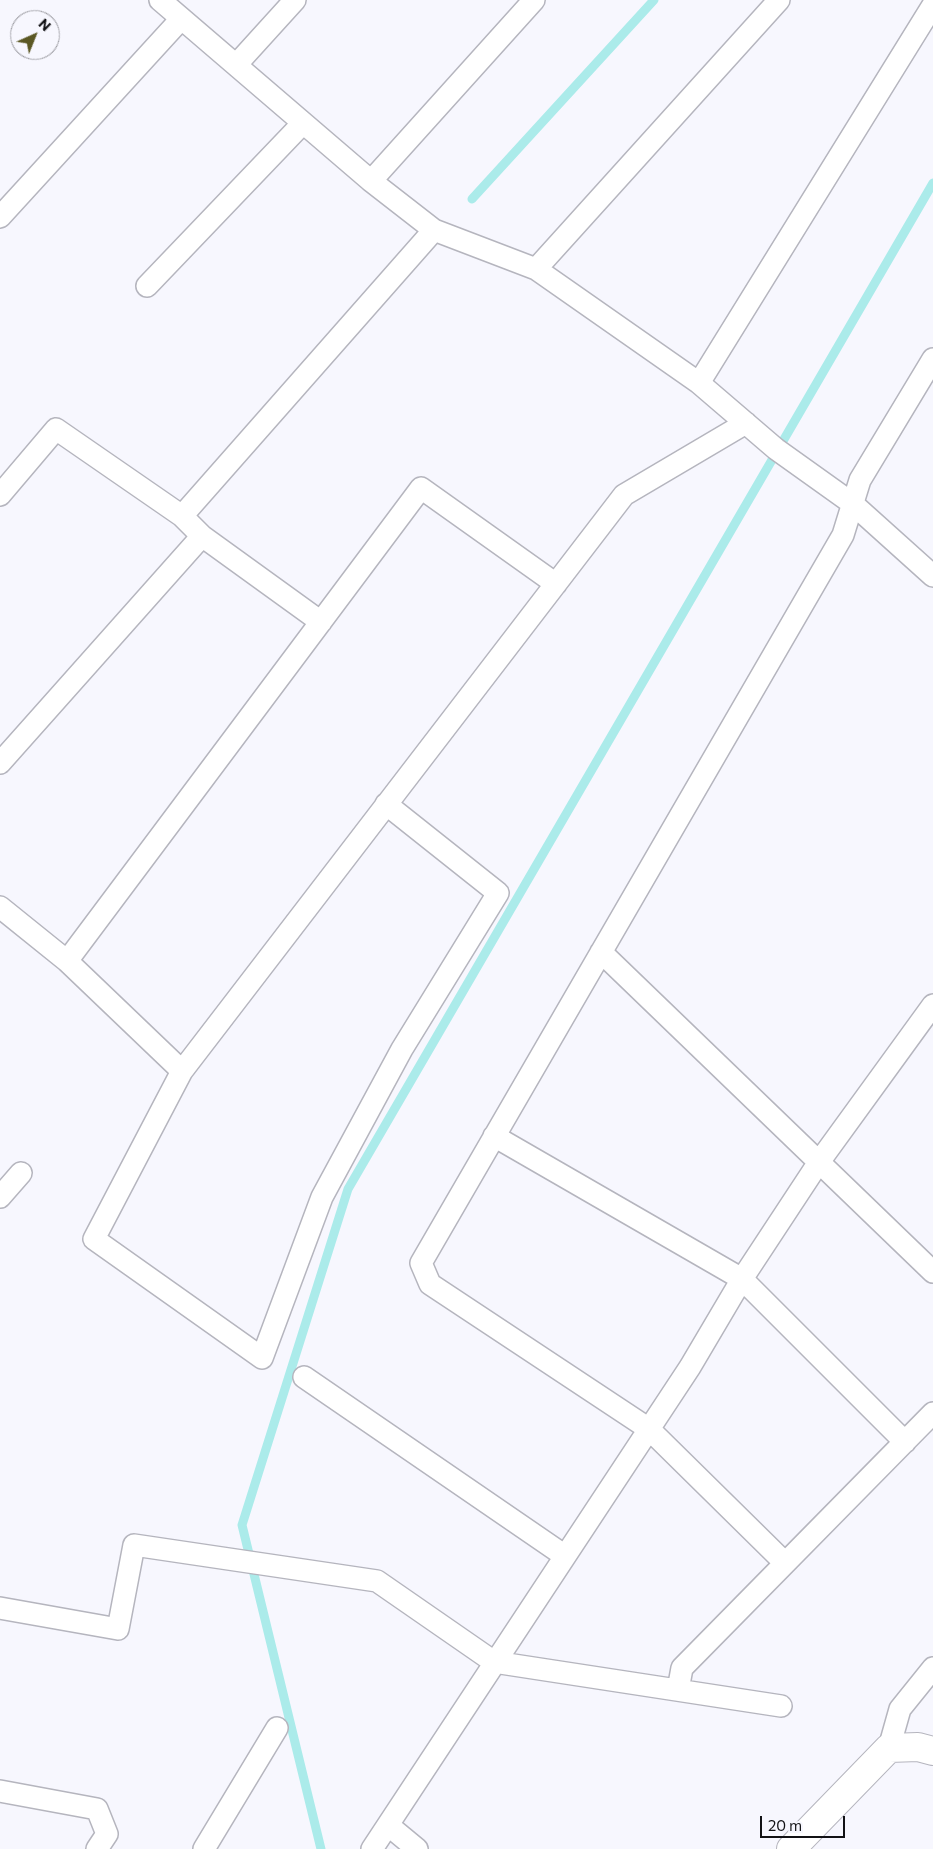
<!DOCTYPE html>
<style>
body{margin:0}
#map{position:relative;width:933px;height:1849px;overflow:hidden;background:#f7f7fe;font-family:Commissioner,sans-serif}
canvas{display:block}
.north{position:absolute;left:10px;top:10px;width:50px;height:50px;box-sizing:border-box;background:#f7f7fe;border:1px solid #9b9ba1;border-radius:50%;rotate:44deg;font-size:14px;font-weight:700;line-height:20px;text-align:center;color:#121215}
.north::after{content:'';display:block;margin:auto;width:18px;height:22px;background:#5b5824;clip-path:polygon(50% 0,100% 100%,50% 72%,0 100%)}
.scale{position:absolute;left:760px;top:1816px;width:85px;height:22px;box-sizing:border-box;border:2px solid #121215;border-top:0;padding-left:6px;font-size:15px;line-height:18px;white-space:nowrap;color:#121215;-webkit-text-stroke:4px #f7f7fe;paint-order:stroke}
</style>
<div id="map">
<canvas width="933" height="1849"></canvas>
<div class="north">N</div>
<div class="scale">20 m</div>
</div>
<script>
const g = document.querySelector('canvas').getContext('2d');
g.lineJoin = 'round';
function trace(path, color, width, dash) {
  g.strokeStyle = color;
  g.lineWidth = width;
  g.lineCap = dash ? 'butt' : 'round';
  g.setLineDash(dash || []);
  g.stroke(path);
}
trace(new Path2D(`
 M472,199L654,0
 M321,1849L242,1525L348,1189L933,183`), '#abebea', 9);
const street = new Path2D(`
 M160,0L371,181L434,230L536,269L699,383L776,449L853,504L933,576
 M236,65L295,0
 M371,181L534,0
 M0,217L181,19
 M536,269L779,0
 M147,286L303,123
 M699,383L933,5
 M0,495L56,429L182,516
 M202,536L321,622
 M0,763L202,536L182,516L434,230
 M386,804L498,893L402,1049L322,1197L262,1358L94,1239L182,1071L624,495L746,423
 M0,907L67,961L182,1071
 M601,952L933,1272
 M67,961L421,488L556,584
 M494,1136L742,1279L905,1442
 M0,1197L21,1173
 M304,1377L565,1556
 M785,1563L649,1429L430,1284L421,1263L843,535L860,480L933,359
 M0,1608L118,1629L134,1545L377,1581L494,1662L781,1706
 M678,1690L682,1668L933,1413
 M889,1748L900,1709L933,1668
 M0,1791L97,1809L107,1834L97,1849
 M388,1825L417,1849
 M204,1849L277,1728
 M372,1849L690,1367L742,1279L819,1162L933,1005`);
const secondary = new Path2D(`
 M791,1849L889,1748L918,1747L933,1751`);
trace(street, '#b5b5be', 24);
trace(secondary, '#b5b5be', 30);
trace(street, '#fff', 21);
trace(secondary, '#fff', 28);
</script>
